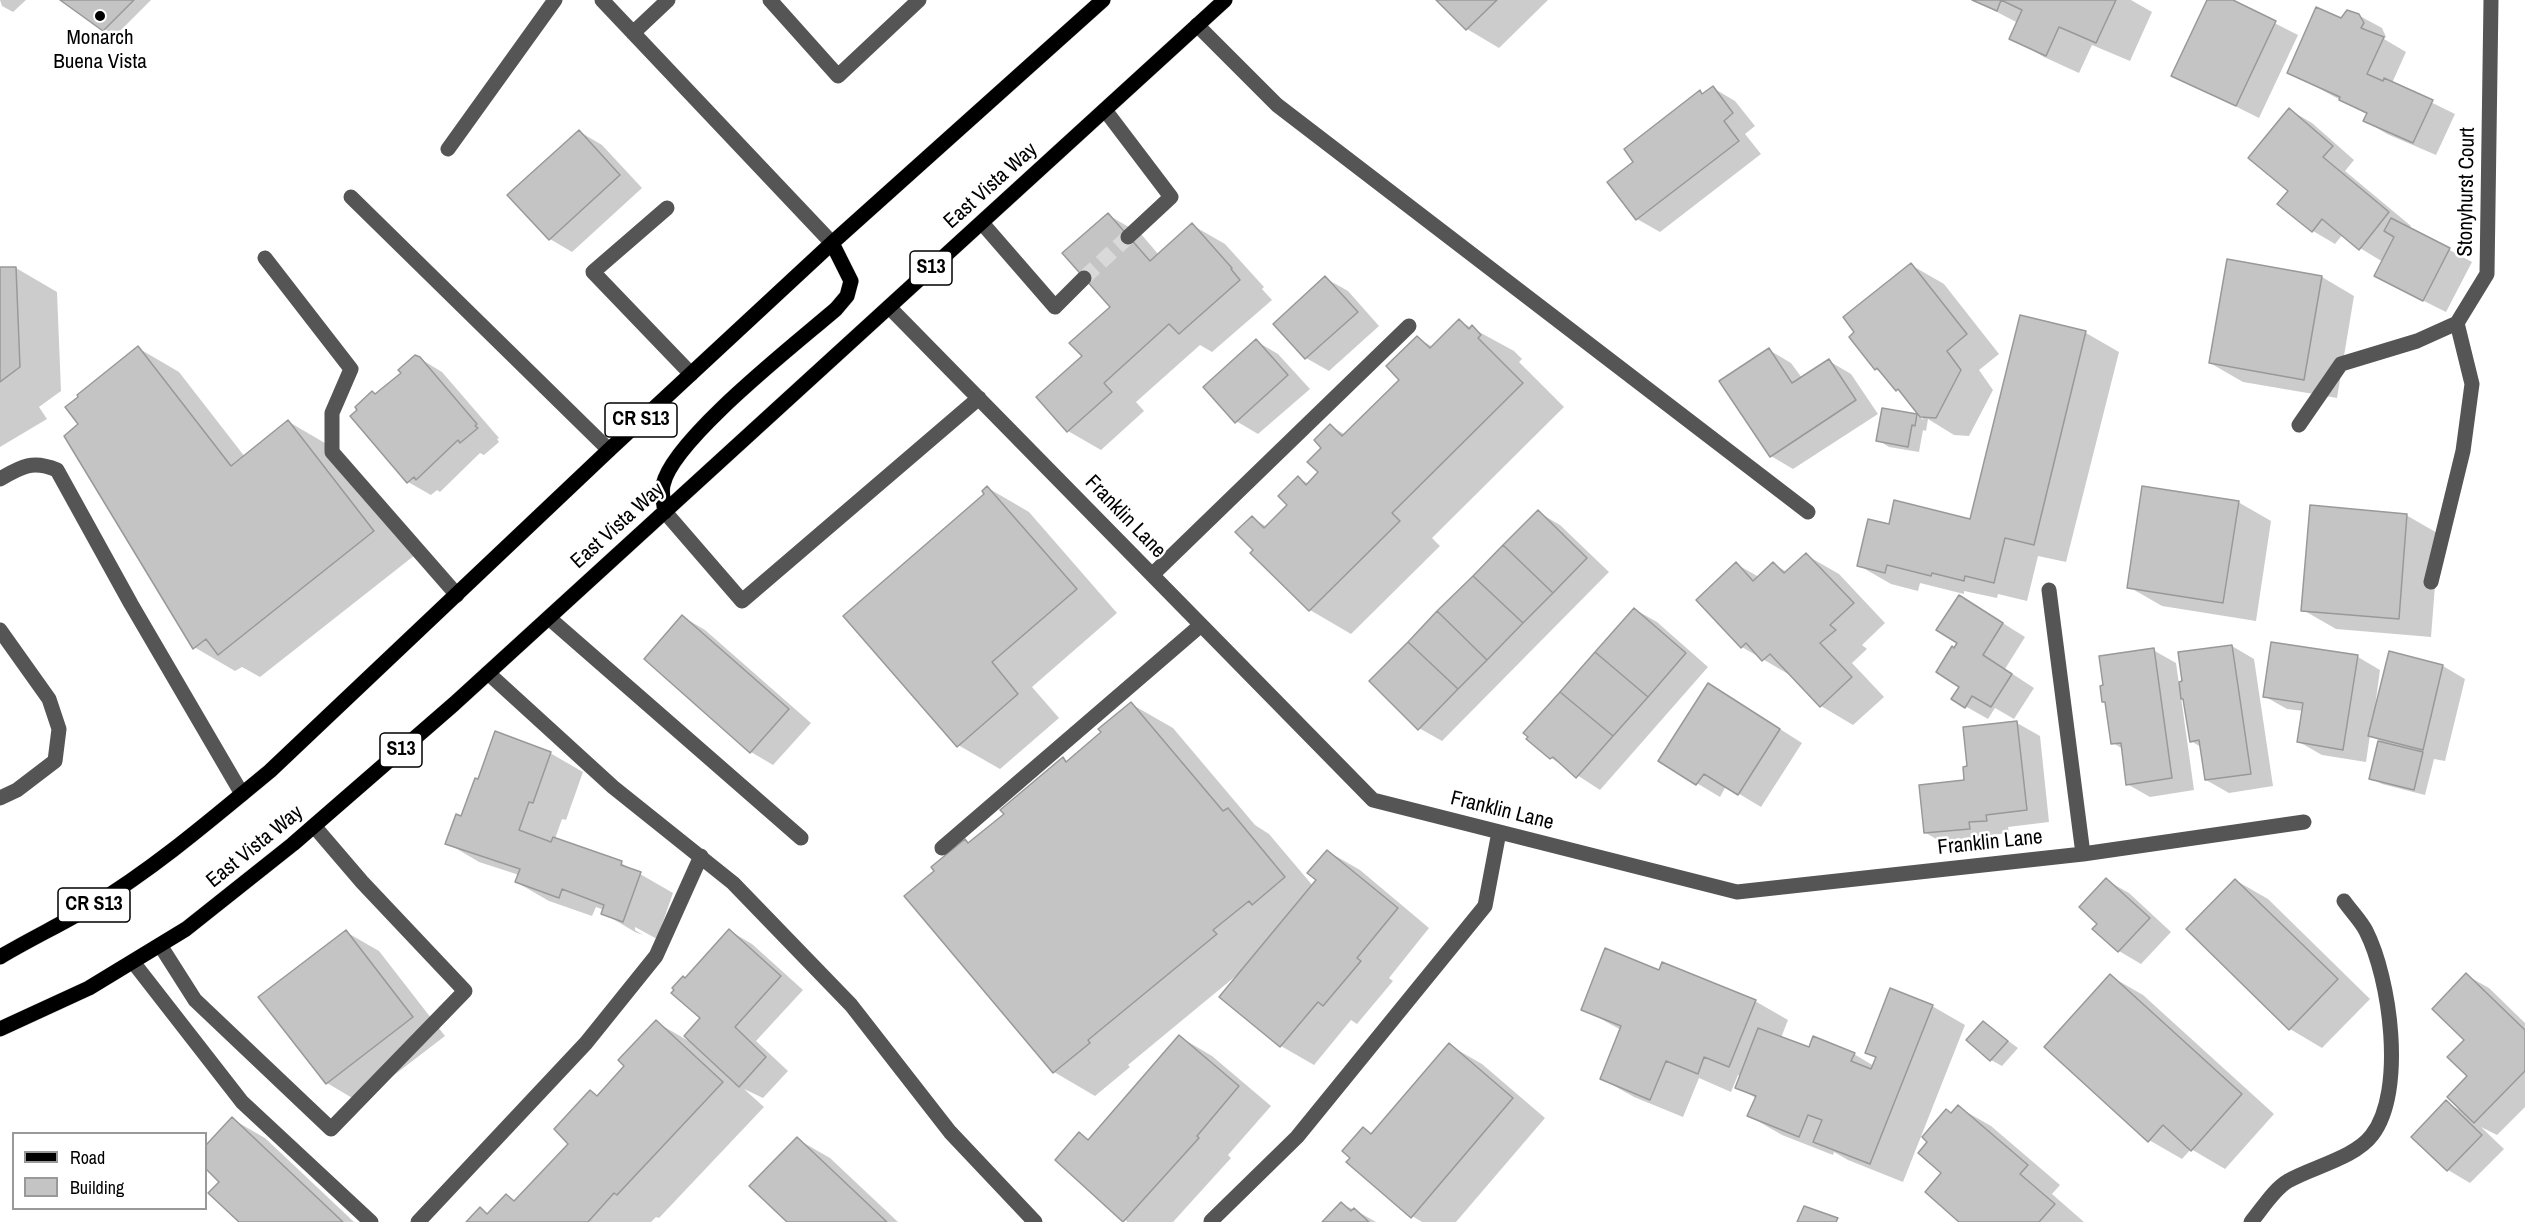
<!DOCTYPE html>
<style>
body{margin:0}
#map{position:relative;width:2525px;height:1222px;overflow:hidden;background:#fff;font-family:"Archivo Narrow",sans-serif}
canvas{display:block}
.legend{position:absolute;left:12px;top:1132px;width:195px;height:78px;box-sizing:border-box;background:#fff;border:2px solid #999;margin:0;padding:8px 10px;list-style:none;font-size:18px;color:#000}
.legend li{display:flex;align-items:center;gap:12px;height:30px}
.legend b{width:30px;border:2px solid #999}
</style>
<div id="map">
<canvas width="2525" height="1222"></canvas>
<ul class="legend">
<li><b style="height:8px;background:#000"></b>Road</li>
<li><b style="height:16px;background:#c4c4c4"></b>Building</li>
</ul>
</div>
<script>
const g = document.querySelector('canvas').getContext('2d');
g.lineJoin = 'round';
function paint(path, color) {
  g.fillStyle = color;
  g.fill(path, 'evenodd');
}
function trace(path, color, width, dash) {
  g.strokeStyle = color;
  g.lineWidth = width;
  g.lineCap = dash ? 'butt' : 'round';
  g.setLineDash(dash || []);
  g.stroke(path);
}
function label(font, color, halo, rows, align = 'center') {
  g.font = font + ' "Archivo Narrow",sans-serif';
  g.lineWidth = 5;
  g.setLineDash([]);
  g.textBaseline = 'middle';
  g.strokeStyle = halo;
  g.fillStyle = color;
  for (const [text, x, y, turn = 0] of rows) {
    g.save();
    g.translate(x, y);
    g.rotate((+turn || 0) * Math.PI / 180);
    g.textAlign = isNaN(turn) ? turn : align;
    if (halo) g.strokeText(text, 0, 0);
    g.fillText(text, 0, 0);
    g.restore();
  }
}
paint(new Path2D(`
 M0,0H26L13,12L2,6Z
 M63,0H151L115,36Z
 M1439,0H1548L1499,48L1467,29Z
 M1974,0H2131L2152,12L2130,61L2092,45L2079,73L2044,57L2011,38L2018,23Z
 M2209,0H2229L2298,35L2259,118L2173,75Z
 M2358,15L2382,28L2386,37L2384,39L2406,52L2392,83L2455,114L2436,155L2387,134L2365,121L2368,115L2289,72L2342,20Z
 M1713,88L1735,101L1755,126L1745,134L1761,154L1660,232L1637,219L1636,162L1700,92L1704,94Z
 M2290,110L2312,123L2354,160L2345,171L2411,226L2409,228L2472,262L2446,312L2398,288L2383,262L2360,248L2343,234L2335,244L2313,231L2290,190Z
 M580,132L602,145L642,188L572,252L550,239Z
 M1108,215L1141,234L1159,255L1192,225L1225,244L1264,287L1262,289L1272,300L1212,352L1200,345L1136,402L1144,411L1101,450L1068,431L1084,356L1112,307Z
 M1911,265L1944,284L1999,354L1979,370L1993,390L1969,436L1954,435L1928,419L1926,431L1923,430L1919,452L1889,447L1878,440L1916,415L1924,420L1904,394L1876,369Z
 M16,268L57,292L61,391L39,407L47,419L0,447V269Z
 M2322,277L2354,296L2337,398L2243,382L2210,363Z
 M1325,278L1348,291L1379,326L1329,371L1306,358Z
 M2021,317L2086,333L2119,352L2066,562L2038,556L2027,601L1998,594L1997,598L1964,591V594L1920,583L1918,591L1891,584L1858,565L1890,526L1971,521Z
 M1459,321L1514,351L1522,359L1519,362L1564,407L1432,538L1440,546L1351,634L1310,610L1255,550L1252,518L1267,527L1289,505L1298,478L1309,484L1320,472L1323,448L1330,426L1346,435L1401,380L1417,338L1433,347Z
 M1256,341L1278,354L1310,389L1258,434L1236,421Z
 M138,348L179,372L245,457L289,422L330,446L415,555L260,677L242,667L235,671L194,647Z
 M1769,350L1791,363L1802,378L1829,361L1851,374L1878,414L1793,469L1771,456Z
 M419,358L442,372L499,438L497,439L499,442L484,455L480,453L440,492L437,490L431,495L408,482L376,395Z
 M988,488L1029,512L1117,613L1032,687L1059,718L1000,769L958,745Z
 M2238,502L2271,521L2256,621L2162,606L2129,587Z
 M1538,512L1560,525L1609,572L1442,741L1419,728Z
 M2406,515L2439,534L2431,637L2336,629L2303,610Z
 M1806,555L1839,574L1885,623L1862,645L1867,649L1852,663L1884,697L1853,725L1821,706L1795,678L1742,647L1698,600L1736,564L1759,577L1773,564L1787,572Z
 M1634,609L1657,622L1708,667L1600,790L1551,758Z
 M1982,610L2025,637L2005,669L2034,688L2014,719L1995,708L1988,719L1965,706L1955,650Z
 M683,617L705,630L811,723L773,765L751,752Z
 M2272,643L2358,657L2380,670L2375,707H2377L2390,653L2443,666L2465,679L2445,761L2434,759L2425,795L2382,784L2371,778L2380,741L2370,735L2366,762L2322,755L2299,742L2304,711L2287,709L2264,696Z
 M2232,646L2254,659L2273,786L2229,793L2206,780L2201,747L2191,741L2185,699L2181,697L2194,790L2150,797L2127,784L2123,749L2113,743L2106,703L2104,702L2153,650L2176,663L2179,684Z
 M1731,698L1802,743L1761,807L1726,786L1720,797L1660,761Z
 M1131,704L1173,728L1255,825L1269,834L1313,886L1318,880L1327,851L1360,870L1429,928L1389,978L1393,981L1357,1024L1351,1020L1314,1065L1281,1046L1222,996L1237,975L1128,1065L1130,1067L1095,1096L1054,1072L936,871L965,841L970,844L1006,814L1063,759L1068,762L1104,733Z
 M2017,723L2040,736L2049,822L2008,827L2009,833L1991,835L1992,841L1948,846L1926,833Z
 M550,753L583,772L566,820L562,819L555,839L621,863L673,893L657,939L635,927V930L643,935L635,932L603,913L604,910L596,907L592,916L549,901L516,882L519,875L479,862L447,843L462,818Z
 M2106,880L2129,893L2171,932L2141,964L2119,951L2099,924Z
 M2235,880L2268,899L2370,999L2322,1048L2290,1029Z
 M730,931L752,944L803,990L756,1041L788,1071L763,1098L744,1089L764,1107L659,1218L656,1217L651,1222H468L480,1209L489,1214L506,1196L516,1202L570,1144L591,1092L598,1096L626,1066L656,1022L692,1043L702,1018L685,979Z
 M346,932L379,951L445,1036L359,1102L327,1083Z
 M1660,972L1755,1001L1788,1020L1781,1038L1810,1049L1854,1054L1874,1066L1877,1059L1866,1052L1932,1006L1965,1025L1903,1182L1848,1160L1834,1152L1833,1155L1782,1135L1749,1116L1756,1098L1736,1087L1741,1076L1738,1075L1731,1092L1699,1078L1683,1117L1634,1097L1602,1079L1621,1030L1583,1009Z
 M2466,975L2489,988L2525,1023V1107L2497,1135L2481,1127L2504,1149L2470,1183L2448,1170L2446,1102L2463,1112L2469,1076L2466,1040Z
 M2110,976L2143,995L2274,1114L2225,1169L2191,1149L2182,1159L2149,1140Z
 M1984,1023L2018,1048L2002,1066L1991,1060Z
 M1180,1037L1212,1056L1271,1106L1228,1155L1231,1158L1173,1222H1127L1079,1134L1090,1140Z
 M1449,1045L1482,1064L1545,1118L1456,1222H1422L1412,1216L1363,1128L1373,1134Z
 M1958,1107L1991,1126L2060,1185L2052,1194L2084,1222H1961L1943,1172L1953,1114Z
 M232,1119L265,1138L354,1222H239L222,1182L206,1167V1148Z
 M797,1139L830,1158L898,1222H789Z
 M1341,1204L1355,1210L1376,1222H1324Z`), '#0003');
const building = new Path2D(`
 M60,0H134L103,31Z
 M1436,0H1497L1466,30Z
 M1972,0H2116L2096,43L2059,27L2046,56L2009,39L2022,10L2001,0L1997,11Z
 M2207,0H2233L2276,21L2236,106L2171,76Z
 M2316,7L2341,18L2347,10L2359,14L2364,23L2361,28L2384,37L2367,74L2383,81L2384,78L2433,100L2413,143L2363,121L2367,113L2339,100L2340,97L2287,73Z
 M1713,86L1733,113L1724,121L1739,141L1636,220L1607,182L1633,162L1624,149L1700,90L1702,94Z
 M2289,108L2333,146L2323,157L2389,212L2359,250L2322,219L2312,232L2277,204L2288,191L2248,158Z
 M579,130L620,175L549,240L507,195Z
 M1108,213L1150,261L1192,223L1232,268L1231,269L1240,280L1179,334L1169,324L1104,383L1112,392L1067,432L1036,397L1082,356L1069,343L1110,307L1062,253Z
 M2391,218L2450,248L2423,301L2374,276L2394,237L2384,231Z
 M2227,259L2322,276L2304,380L2209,363Z
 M1911,263L1967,334L1947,351L1961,370L1936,418L1920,417L1898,389L1896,391L1877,368L1875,370L1849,337L1854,332L1843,317Z
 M0,267H16L20,367L0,382Z
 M1325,276L1358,312L1305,359L1273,324Z
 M2020,315L2086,331L2034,545L2005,538L1994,583L1965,576L1964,581L1932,573L1931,576L1887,565L1885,573L1857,566L1868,519L1889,524L1894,500L1970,519Z
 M1459,319L1469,329L1472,325L1481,335L1478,338L1523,383L1392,513L1400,521L1309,611L1250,553L1253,550L1235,532L1252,516L1264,528L1287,505L1278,496L1298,476L1306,485L1318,472L1307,462L1321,448L1314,440L1330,424L1342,436L1399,380L1386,366L1417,336L1430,348Z
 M1256,339L1288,375L1235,423L1203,387Z
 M138,346L231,466L288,420L374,531L218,655L206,639L193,649L64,436L78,424L65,407L78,397L77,395Z
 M1769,348L1792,383L1829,359L1856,400L1770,457L1719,381Z
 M415,355L420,357L477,424L475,426L478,428L460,443L458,440L416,480L414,477L407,483L350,416L357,410L355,407L372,391L375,394L401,373L398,370Z
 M1882,408L1917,414L1915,426L1912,425L1908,447L1876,441Z
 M987,486L1077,589L992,662L1018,694L957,747L843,616L984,494L982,491Z
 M2142,486L2239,501L2223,603L2127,588Z
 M2310,505L2407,514L2399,619L2301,611Z
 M1538,510L1587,558L1553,593L1503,545Z
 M1503,545L1553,593L1523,623L1473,576Z
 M1806,553L1854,603L1830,625L1836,630L1820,643L1852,677L1820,707L1770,654L1762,661L1746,643L1741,648L1696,600L1736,562L1753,581L1773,562L1784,573Z
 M1473,576L1523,623L1487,660L1437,611Z
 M1959,595L2003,623L1983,655L2012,674L1991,707L1972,696L1965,708L1951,699L1959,687L1936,672L1952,646L1954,648L1957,643L1936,630Z
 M1634,608L1686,653L1648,697L1595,652Z
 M1437,611L1487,660L1458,689L1408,642Z
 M682,615L789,709L750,753L644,659Z
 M1408,642L1458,689L1418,730L1369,681Z
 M2271,642L2358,655L2343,750L2297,742L2303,703L2263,697Z
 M2232,645L2251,774L2205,780L2199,740L2190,742L2183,699H2181L2179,682L2182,681L2178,652Z
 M2154,648L2172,778L2126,785L2121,743L2111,744L2105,702H2102L2100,686L2103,685L2099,656Z
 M2389,651L2443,665L2423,750L2368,736Z
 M1595,652L1648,697L1613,736L1560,692Z
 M1708,683L1780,729L1738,795L1704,774L1696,785L1658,761Z
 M1560,692L1613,736L1576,778L1553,757L1550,759L1526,739L1528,737L1523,733Z
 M1131,702L1223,811L1228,808L1285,877L1252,905L1249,901L1213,930L1217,934L1088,1040L1090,1043L1053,1073L904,896L934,871L931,867L965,839L968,843L1004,814L1000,810L1063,757L1066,762L1101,732L1098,729Z
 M2017,721L2027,810L1986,815L1987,821L1969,822L1970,829L1924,833L1919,785L1964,780L1963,767L1967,766L1963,727Z
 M495,731L551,752L533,803L529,802L519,830L551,842L553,837L622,861L621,865L641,872L623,922L601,914L604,905L562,889L559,898L515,882L520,869L445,844L456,814L461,816L475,778L478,779Z
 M2378,741L2423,752L2414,790L2369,779Z
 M1327,850L1398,908L1357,958L1361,961L1323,1006L1318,1002L1280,1047L1219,997L1316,880L1307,873Z
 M2106,878L2150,918L2118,952L2092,929L2097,924L2079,907Z
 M2235,879L2338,979L2289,1030L2186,929Z
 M729,929L781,976L735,1027L766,1057L739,1087L684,1036L700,1018L671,993L674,990L672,988L683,976L685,978Z
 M346,930L413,1017L326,1084L258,997Z
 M1605,948L1659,970L1662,962L1756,1000L1729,1067L1704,1057L1698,1074L1666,1061L1650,1100L1600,1079L1621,1026L1581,1010Z
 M2466,973L2525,1030V1071L2474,1123L2447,1097L2467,1076L2447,1057L2464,1040L2432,1009Z
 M2110,974L2242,1094L2191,1151L2163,1125L2148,1142L2044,1047Z
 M1890,988L1933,1005L1870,1164L1813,1142L1822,1120L1808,1115L1799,1137L1747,1116L1756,1096L1735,1088L1758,1028L1809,1047L1813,1036L1855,1053L1851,1061L1871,1069L1876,1057L1865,1053Z
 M656,1020L723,1082L617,1195L614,1193L588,1222H466L480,1207L487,1214L506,1194L514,1201L568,1144L554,1129L590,1090L597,1096L624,1066L618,1060Z
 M1983,1021L2008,1041L1990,1061L1966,1040Z
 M1179,1035L1239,1086L1197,1136L1199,1138L1123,1222L1055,1160L1079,1132L1088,1140Z
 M1449,1043L1513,1098L1411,1218L1346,1162L1350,1158L1342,1151L1363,1127L1371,1134Z
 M2446,1100L2482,1135L2447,1171L2411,1137Z
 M1958,1105L2028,1165L2020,1174L2055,1204L2039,1222H1959L1925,1192L1941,1173L1918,1153L1927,1142L1922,1137L1946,1109L1951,1113Z
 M232,1117L343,1222H239L208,1193L219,1182L206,1169V1145Z
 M797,1137L887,1222H787L749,1186Z
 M1341,1202L1351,1211L1354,1208L1369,1222H1322Z
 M1804,1206L1838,1218L1836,1222H1797Z`);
paint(building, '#c4c4c4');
trace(building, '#999', 1.5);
trace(new Path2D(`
 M1084,278L1128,237`), '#d9d9d9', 15, [15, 8]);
const major = new Path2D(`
 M665,512C664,504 661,493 663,485C672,440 798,342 836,309L847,296L851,281L832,243
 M0,957C30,939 62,924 92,906C155,868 213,818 270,771L609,450L832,243L1103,0
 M0,1029L89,988L186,929L293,844L454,704L1225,0`);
trace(major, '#dbdbdb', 16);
trace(new Path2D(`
 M602,0L832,243
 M770,0L838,76L919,0
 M1197,25L1277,105L1808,512
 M633,33L668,0
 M1105,110L1171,197L1128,237
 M448,149L555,0
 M351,197L609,450
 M667,208L593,272L691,374
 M982,223L1055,307L1084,278
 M265,258L351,369L332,413V452L457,595
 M889,307L1373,800L1737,892L2083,854L2304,822
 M2299,425L2341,364L2417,341L2457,323L2487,274L2491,0
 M0,479C22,466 33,460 57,470L131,604L242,794
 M665,512L742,601L979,398
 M1152,575L1409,326
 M2431,582L2463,451L2472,384L2457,323
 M2049,590L2083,854
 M549,618L801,838
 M0,630L49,699L59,729L55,761L17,790L0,798
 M488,673L613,787L733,883L851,1005L950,1132L1035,1222
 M942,848L1201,625
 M160,945L195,1000L331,1129L465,991L362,882L314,826
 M133,962L242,1102L371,1222
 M1211,1221L1297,1137L1485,906L1499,832
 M418,1222L586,1043L656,956L701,856
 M2251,1222C2262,1209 2274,1189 2288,1181C2312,1167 2355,1158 2372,1135C2406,1091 2390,978 2366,931C2361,921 2351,911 2344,901`), '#555', 15);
trace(major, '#000', 15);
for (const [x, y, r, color] of [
 [100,16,6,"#000"]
]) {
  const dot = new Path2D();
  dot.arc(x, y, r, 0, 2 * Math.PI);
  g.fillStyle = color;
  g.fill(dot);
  trace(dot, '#fff', 2);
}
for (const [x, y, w] of [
 [931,268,42],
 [641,420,72],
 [401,750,42],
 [94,905,72]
]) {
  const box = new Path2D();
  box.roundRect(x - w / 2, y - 17, w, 34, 4.5);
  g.fillStyle = '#fff';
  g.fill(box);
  trace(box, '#000', 1.5);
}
label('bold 20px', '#000', null, [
 ["S13",931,268],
 ["CR S13",641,420],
 ["S13",401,750],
 ["CR S13",94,905]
]);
label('21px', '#000', '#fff', [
 ["Monarch",100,38],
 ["Buena Vista",100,62]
]);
label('21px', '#000', '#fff', [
 ["East Vista Way",991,186,-42],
 ["Stonyhurst Court",2467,192,-89],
 ["Franklin Lane",1125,517,46],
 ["East Vista Way",618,526,-42],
 ["Franklin Lane",1502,811,14],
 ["Franklin Lane",1990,843,-6],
 ["East Vista Way",255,847,-39]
]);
</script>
